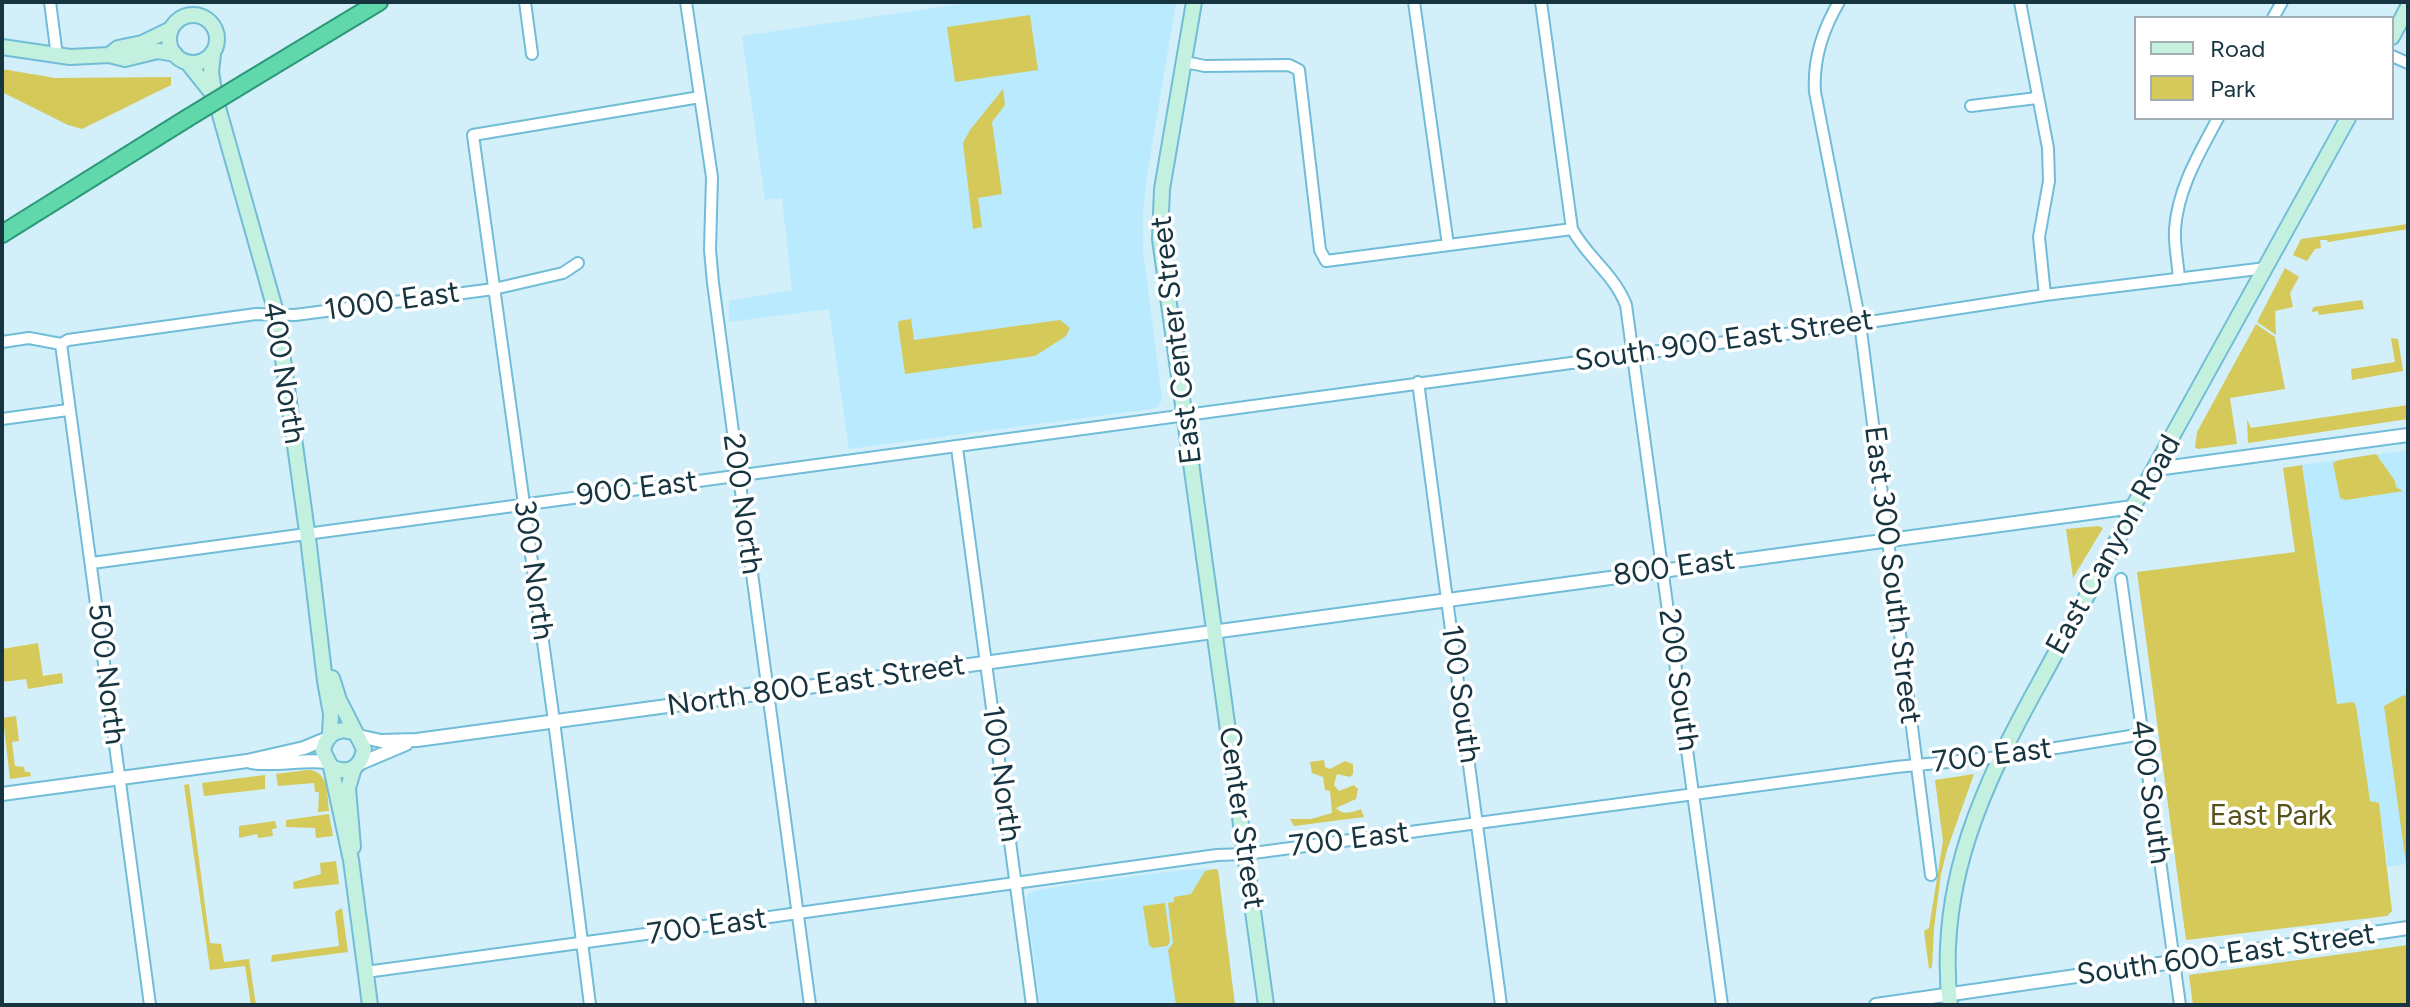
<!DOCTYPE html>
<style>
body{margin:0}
#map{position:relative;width:2410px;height:1007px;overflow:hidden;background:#d2effa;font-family:Figtree,sans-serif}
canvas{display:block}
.frame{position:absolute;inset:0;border:4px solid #163540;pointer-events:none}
.legend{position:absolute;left:2134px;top:16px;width:260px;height:104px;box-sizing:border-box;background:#fff;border:2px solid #a2aeb3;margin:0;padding:10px 14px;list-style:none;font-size:24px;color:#163540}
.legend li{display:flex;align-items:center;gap:16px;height:40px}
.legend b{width:40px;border:2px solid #a2aeb3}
</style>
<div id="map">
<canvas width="2410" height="1007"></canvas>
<div class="frame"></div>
<ul class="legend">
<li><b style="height:10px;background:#c4f0e0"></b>Road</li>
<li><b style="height:22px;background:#d5c95a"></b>Park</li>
</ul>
</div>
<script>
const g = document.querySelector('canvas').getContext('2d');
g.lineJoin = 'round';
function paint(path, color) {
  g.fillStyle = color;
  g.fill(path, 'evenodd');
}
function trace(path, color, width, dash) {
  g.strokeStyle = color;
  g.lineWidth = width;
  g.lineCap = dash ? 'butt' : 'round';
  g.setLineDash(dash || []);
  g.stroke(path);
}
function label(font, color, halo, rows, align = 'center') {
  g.font = font + ' Figtree,sans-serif';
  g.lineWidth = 7;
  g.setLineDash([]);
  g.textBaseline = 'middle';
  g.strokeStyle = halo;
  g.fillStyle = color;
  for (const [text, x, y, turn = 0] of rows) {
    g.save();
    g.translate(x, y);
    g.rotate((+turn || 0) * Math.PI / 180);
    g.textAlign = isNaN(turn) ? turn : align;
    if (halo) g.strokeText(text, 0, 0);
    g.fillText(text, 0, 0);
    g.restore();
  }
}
paint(new Path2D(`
 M974,2H1176L1147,175L1143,215V250L1162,400L1156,408L1151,409L849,449L829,309L729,322V301L792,290L782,198L765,200L742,36Z
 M2408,450V877L2406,864L2388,867L2379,803L2370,802L2353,702L2337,705L2302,465Z
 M1215,869L1218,870L1235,1005H1040L1026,900L1028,894L1034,891L1074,884L1182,870Z`), '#b9eafd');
paint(new Path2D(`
 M1030,15L1038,70L955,82L947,27Z
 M2,69L55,78L171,77V85L82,129L68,125L2,92Z
 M1003,89L1005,105L992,122L1002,194L978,198L982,227L973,229L963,143L970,130Z
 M2408,224V229L2328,242L2327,240H2320L2321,248L2315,249L2307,261L2293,255L2301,239Z
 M2285,268L2299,277L2290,293L2293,307L2275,311L2276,335L2257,322Z
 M2362,300L2364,309L2319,315L2318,311L2312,312L2313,307Z
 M911,319L914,340L1060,320L1070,328L1066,336L1035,356L905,374L898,325L899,321Z
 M2256,324L2275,337L2285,389L2230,398L2237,444L2198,449L2195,447L2197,432Z
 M2391,338L2398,339L2403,371L2352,380L2351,369L2395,362Z
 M2408,405V419L2248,443L2247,419L2251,428Z
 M2376,454L2395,481L2396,487L2403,491L2346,500L2340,498L2333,463L2339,460Z
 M2302,465L2337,704L2353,702L2356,706L2370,801L2379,803L2392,911L2387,916L2186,940L2137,572L2295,552L2283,468Z
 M2098,526L2103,528L2073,578L2066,529Z
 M38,643L43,676L62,673L63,683L28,689L26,679L2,682V649Z
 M2408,695V877L2384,706C2391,703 2400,695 2408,695Z
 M16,716L19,741L12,742L15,766L24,767L25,772H30L31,776L10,779L3,718Z
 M1324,760L1325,767L1330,769L1345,761L1353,764V774L1350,777L1337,774L1334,785L1339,791L1354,785L1358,789L1356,799L1336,808C1343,816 1354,812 1361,809L1364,817L1294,826L1290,819H1311L1332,813L1330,791L1325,790L1323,777L1312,773L1310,762Z
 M307,770C329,770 327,793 329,811L318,812L319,792H315L314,783L278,786L276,774Z
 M1974,774L1947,850L1941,874L1934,928L1932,967L1929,969L1924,931L1929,928L1943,841L1935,780Z
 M265,775V789L204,796L202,783Z
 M189,784L210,943L221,944L224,962L249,959L256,1005H251L245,966L210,970L184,785Z
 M329,814L333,836L316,838L315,828L286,827V820Z
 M275,821L277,828L272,829L273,836L258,838L257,834L239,838V826Z
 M336,861L339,884L294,889L293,882L321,874L320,863Z
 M1215,869L1218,870L1235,1005H1176L1168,950L1173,943L1168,903L1174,902V897L1191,894L1205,871Z
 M1165,903L1170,942L1167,946L1153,948L1149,945L1143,906Z
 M342,908L348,952L271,962L272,955L339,946L335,912Z
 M2408,945V1005H2193L2189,975Z`), '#d5c95a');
const minor = new Path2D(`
 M50,2L57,56
 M525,2L532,54
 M686,2L712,177L710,250L713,283L810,1005
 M1414,2L1448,245
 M1541,2L1572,229C1587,257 1614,274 1626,305L1722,1005
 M1839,2C1823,29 1813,61 1815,92L1860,323L1931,875
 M2020,2L2048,148L2049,181L2039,237L2045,295
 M2273,18L2282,2
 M2392,56L2408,63
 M1185,62L1205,66L1289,65L1299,70L1320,250L1326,261L1572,229
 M1971,106L2037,98
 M2179,279C2178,262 2174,246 2175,229C2178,188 2199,154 2218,118
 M2,342L29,338L61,344
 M61,344L150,1005
 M61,344L68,340L256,314L295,315L494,289L563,273L578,263
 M1418,382L1501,1005
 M2,419L68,410
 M957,448L1032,1005
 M92,563L1837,327L2045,295L2266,268
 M2121,579L2180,1005
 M366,972C650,935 933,893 1217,855L1246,854L1896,767L2000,757L2143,734
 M590,1005L554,721L473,135L700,97`);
const tertiary = new Path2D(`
 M2156,469L2408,435
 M358,736L381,741L417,740L2133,507
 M251,762C276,766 301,759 327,762
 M361,763L406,744
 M2,794L247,761L304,748L328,738
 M1876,1005L2408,928`);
const secondary = new Path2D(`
 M1194,2L1162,189L1160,239L1266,1005
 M169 39a24 24 0 1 1 48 0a24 24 0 1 1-48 0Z
 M2392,37L2408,7
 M2,47L70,57L109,55L125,59L158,51L175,54
 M213,54L211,72L215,97L277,316L309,546L325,681L331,714L330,735
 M109,55L118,48L142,43L171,29
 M187,62L215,97
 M355,733C339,726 326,734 323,751L331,767L351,860L370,1005
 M331,767C349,775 361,768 364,749L339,700L332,678
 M353,847L348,788L354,768
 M1950,1005C1936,883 1984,783 2041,680C2068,630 2096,580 2123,529L2133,507L2348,118`);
const trunk = new Path2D(`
 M245,83L379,2
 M2,234L186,119`);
trace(minor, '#71bcd6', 14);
trace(tertiary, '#71bcd6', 16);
trace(secondary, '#71bcd6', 18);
trace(trunk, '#2d9878', 20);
trace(minor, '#fff', 10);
trace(tertiary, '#fff', 12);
trace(secondary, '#c4f0e0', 14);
trace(trunk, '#60d8ab', 16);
const trunkBridge = new Path2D(`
 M186,119L245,83`);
trace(trunkBridge, '#2d9878', 20, []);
trace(trunkBridge, '#60d8ab', 16);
label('30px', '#163540', '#fff', [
 ["1000 East",392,302,-8],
 ["East Center Street",1177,340,-97],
 ["South 900 East Street",1724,341,-8],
 ["400 North",283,373,81],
 ["900 East",637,489,-7],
 ["200 North",742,504,82],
 ["East Canyon Road",2114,545,-61],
 ["800 East",1674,568,-8],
 ["300 North",533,570,82],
 ["East 300 South Street",1892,575,83],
 ["500 North",106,674,83],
 ["200 South",1678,680,82],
 ["North 800 East Street",816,686,-8],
 ["100 South",1460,694,82],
 ["700 East",1992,756,-7],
 ["100 North",1001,774,82],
 ["400 South",2150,792,82],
 ["Center Street",1241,818,82],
 ["700 East",1349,840,-7],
 ["700 East",707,927,-8],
 ["South 600 East Street",2226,955,-8]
]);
label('30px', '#57511a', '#fff', [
 ["East Park",2271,816]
]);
</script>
